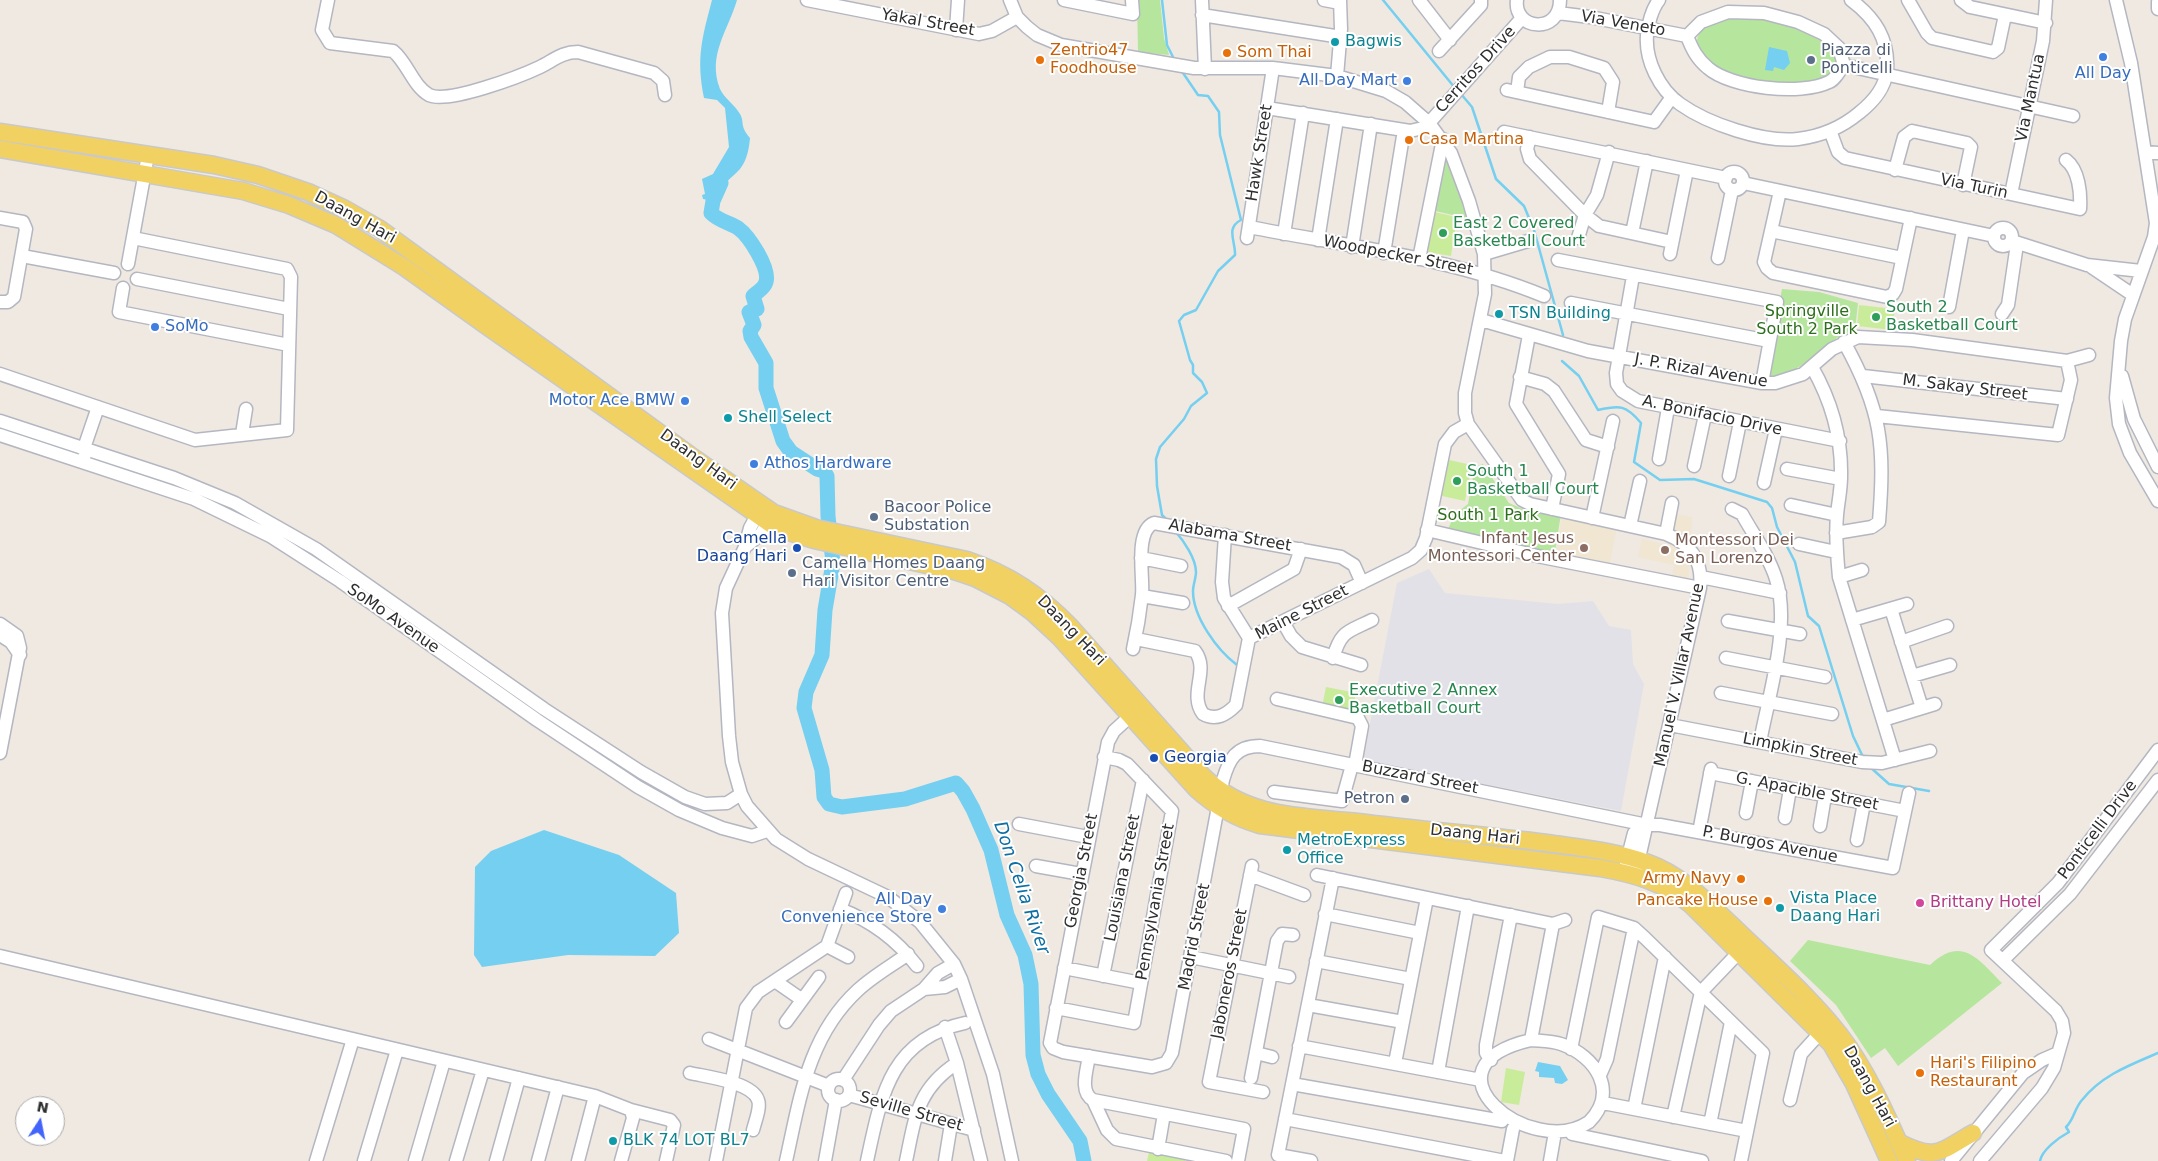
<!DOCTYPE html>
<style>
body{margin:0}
#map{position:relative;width:2158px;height:1161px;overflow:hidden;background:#efe9e1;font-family:"DejaVu Sans",sans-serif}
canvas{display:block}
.north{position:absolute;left:15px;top:1096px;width:50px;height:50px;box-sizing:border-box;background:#fff;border:1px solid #ababab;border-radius:50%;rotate:11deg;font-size:14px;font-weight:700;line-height:20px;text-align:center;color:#2e2e2e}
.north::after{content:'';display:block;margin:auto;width:18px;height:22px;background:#4264fb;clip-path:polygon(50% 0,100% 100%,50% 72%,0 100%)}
</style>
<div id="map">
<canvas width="2158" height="1161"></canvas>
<div class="north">N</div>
</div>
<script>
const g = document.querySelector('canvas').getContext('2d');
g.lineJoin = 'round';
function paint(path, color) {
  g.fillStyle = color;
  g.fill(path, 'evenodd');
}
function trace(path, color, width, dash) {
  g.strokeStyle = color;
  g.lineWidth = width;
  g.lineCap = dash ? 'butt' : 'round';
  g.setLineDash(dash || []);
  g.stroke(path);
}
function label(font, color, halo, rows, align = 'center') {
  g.font = font + ' "DejaVu Sans",sans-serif';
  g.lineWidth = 4;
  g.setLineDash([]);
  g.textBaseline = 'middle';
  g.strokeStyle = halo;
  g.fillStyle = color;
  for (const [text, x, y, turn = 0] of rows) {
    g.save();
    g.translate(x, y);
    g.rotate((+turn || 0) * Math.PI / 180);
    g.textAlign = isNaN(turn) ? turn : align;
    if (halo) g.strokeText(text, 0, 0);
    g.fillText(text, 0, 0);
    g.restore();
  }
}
paint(new Path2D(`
 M1429,569L1445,593L1558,604L1593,601L1609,626L1631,630L1633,664L1644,684L1621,811L1363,760L1397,583Z`), '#e3e1e8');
paint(new Path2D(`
 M1674,514L1692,517L1688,584L1671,581L1674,565L1638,557L1642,539L1667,545Z
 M1562,515L1617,526L1609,568L1555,558Z`), '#f0e6d1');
paint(new Path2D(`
 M1137,0H1160L1164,38L1169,55L1138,52Z
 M1735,17C1766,18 1804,22 1828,45C1859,74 1810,90 1786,86C1769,83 1749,82 1733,75C1725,72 1709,66 1703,59C1693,48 1695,31 1709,24C1716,20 1727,19 1735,17Z
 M1442,151L1446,158L1470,219L1431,210Z
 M1782,289L1819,292L1858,303L1855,330C1822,338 1803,380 1766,376Z
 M1483,464L1509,503L1525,510L1561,515C1558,530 1557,542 1554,557L1447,532L1454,515L1468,504L1475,467Z
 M1808,940L1930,965C1962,935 1978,959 2002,983L1898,1066L1885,1048L1871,1058L1836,1005L1790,961Z`), '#b6e59e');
paint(new Path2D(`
 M1434,212L1457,217L1451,256L1428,252Z
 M1859,305L1895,309L1892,330L1857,326Z
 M1449,460L1472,465L1465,501L1442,496Z
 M1326,687L1356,693L1351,714L1322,707Z
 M1506,1068L1525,1072L1519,1105L1501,1102Z
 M1149,1152L1185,1159V1161H1147Z`), '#c9ec9a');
paint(new Path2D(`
 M712,0H737C728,31 707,55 720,89C724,98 735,105 740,114C745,123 739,125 750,138C749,149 747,160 740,169C731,179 721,184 717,197L713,201L703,199L702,195L705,194L702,179L713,174L729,147L725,108L717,100L704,98C696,58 702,38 712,0Z
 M1769,47L1787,51L1790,63L1784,70L1774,67L1773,71L1765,70Z
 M544,830L619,855L676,893L679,933L655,956L568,955L482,967L474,955L475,867L491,851Z
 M1538,1062L1560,1066L1568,1080L1562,1084L1555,1083L1554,1078L1539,1077V1072L1535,1071Z`), '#75cff0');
trace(new Path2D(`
 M1162,0L1167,45L1174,59
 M1383,0L1455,88
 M1461,94L1472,107L1496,179L1524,206L1534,230L1563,335
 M1562,361L1579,376L1598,410C1620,405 1626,405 1641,423L1634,462L1660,480L1694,479L1767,502L1772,508L1777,527L1795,562L1808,616L1819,626L1853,736L1864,759
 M1166,519L1162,515L1157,486L1156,459L1160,447L1184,419L1191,406L1207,393L1202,382L1193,373V365L1190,360L1179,321L1184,315L1196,310L1218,271L1235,255C1236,242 1225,228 1241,220L1220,135L1219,112L1208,96L1198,95L1181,70
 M1175,531C1184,541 1196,559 1196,572C1196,578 1193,585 1193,591C1193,617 1217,650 1237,665
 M1870,767L1889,784L1929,791
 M2040,1161C2042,1150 2058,1138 2069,1132L2066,1127C2074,1120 2074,1109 2082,1100C2102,1075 2130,1065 2158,1053`), '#75cff0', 2.5);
trace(new Path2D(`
 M721,183L713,201L711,213C719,221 728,222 738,228C749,236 770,268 766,282C764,289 758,291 753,296L757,309L749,312L754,325L750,331L751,337L766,363V388L783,441L791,452L817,469L824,471L827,476L828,516L833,563L825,610L822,655L806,692L804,708L822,770L824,797L829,804L842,807L905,799L956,783L963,791L973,809L991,850L1007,915L1025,955L1031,984L1033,1055L1038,1074L1048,1094L1080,1141L1084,1161`), '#75cff0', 15);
const minor = new Path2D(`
 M328,0L322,30L330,43L393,51C407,62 413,86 429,95C448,104 521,76 540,67C554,60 562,52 578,52L654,73L663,81L665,95
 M807,0L979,34L992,31L1017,17
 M1010,0L1017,17L1027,27L1037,35L1061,45L1194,68H1273L1337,76L1386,91L1405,102L1429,123L1451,153L1469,201L1484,254L1485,294L1465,393V413L1468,424L1522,500L1530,504L1666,534C1691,544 1703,560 1700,588L1637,867
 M1064,0L1133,14L1132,0
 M1202,0L1205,69
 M1324,0L1340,3
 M1419,0L1450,40
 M1517,0C1513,30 1560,35 1560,0
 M1659,0C1652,9 1648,24 1647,35C1645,60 1659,89 1680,104C1708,124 1764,143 1798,139C1822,136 1841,128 1859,113C1873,102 1885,89 1887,70C1889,39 1875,18 1851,0
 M1908,0L1927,33L1932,38L1993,52L1998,48L2005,15
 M1961,0L1970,7L2046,23
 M2116,0L2131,63L2156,223L2154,237L2125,319L2121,341L2116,398L2119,424L2130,453L2158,501
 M2158,2V9
 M1728,12L1764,13L1798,22L1824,34L1839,48L1844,65C1840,70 1835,80 1829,82C1801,96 1731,88 1708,68C1697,59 1692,49 1687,36L1701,22Z
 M1558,13L1590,17L1687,36
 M1202,15L1341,37
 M956,30L958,0
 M1439,51L1481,5V0
 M1844,65L2073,116
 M1337,76L1341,29L1340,0
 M1507,90L1654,122L1672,97
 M1517,92L1519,77L1529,67L1550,57H1569L1604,68L1613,82L1608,112
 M1267,108L1410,131L1423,128L1429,123L1522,18
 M1504,132L1726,178
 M1831,133L1838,152L1845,158L2080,209C2081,193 2079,170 2066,160
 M1530,137L1527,149L1530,159L1585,215L1599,226L1672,242
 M2146,152L2158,153
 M1895,170L1904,137L1912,131L1967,143L1971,147L1963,185
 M1725 181a9 9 0 1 1 18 0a9 9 0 1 1-18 0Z
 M1743,183L1994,236
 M1780,191L1764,262L1767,268L1773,273L1887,297L1893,294L1896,289L1911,218
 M2011,194L2043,41L2046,0
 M0,218L23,222L26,229L14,297L8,302H0
 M1249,227C1347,246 1452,258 1544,296
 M1994 237a9 9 0 1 1 18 0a9 9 0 1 1-18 0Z
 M1771,231L1902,258
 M1632,233L1647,161
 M1284,234L1303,113
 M1247,238L1273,68
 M1578,238L1585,215L1597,195L1609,152
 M1318,240L1337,119
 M2012,241L2087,265L2141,271
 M1352,247L1371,124
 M1384,253L1404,130
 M1484,254L1528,241
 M1670,254L1687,170
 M22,256L114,273
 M1718,258L1732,190
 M1419,259L1443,139
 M1558,260L1777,302L1762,383
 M128,264L148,155
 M2090,266L2133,295
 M1633,276L1616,373L1617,384L1622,391L1638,401L1840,441
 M137,279L289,309
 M123,288L119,312L289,345
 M1571,303L1769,341
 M1949,307L1963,230
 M2002,314L2008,305L2017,244
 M1481,320L1588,351L1762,383H1775L1803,374L1832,349L1858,337L1912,340L2067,361L2089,355
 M1529,335L1516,404L1559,474L1552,509
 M1812,367C1832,402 1842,437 1841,477C1841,490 1838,503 1837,515C1835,536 1837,556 1839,577L1895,760
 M0,374L195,440L287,430L291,277L287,269L133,238
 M1863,376L2067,399
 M2122,376L2134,419L2158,467
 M1520,377L1545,384L1554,391L1586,440L1608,447
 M1877,416L2058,435L2071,380L2067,361
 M0,421L174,478L235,503L316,549L544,709L641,772L685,797L705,804L727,803L741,794
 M242,434L246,409
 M0,435L194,499L270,536L340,581L537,720L638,787L679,810L722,828L752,836L767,831
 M85,455L84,448L98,407
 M1659,459L1668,408
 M1694,466L1705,415
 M1787,469L1841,479
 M1729,476L1740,422
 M1764,483L1776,429
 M1791,505L1837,515
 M761,508L750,528L745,547L726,588L722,613L729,736L732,762L741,794L747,806L776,839L808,859L888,897L920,922L954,964L961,979L993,1074L1012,1161
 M1732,509L1742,514C1753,534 1769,556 1776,579C1791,625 1769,694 1760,742
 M1592,518L1613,421
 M1630,526L1640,481
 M1427,530L1542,557L1700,588
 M1836,533L1872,527L1879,522C1885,446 1882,410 1844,342
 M1666,534L1672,503
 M1225,535L1222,582L1224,598L1249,638
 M1799,544L1836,552
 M745,547L761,534L772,516
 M1141,558L1181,566
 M1701,577L1780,593
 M1839,577L1862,570
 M1142,596L1183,603
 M1228,606L1294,569L1301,549
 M1891,609L1922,708
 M1852,620L1907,604
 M1728,621L1800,634
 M1283,622L1291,636L1302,647L1361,665
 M0,624L17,636L20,648L0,753
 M0,635L11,642L20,655
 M1249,638L1412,558L1421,550L1426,538L1445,444L1454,432L1468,424
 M1136,639L1195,651C1210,671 1188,693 1203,714C1216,721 1226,715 1236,705L1249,638
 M1901,642L1947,626
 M1133,649C1137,631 1140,613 1142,595C1144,579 1134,531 1154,523L1341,557L1354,565L1362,583
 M1333,658C1341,630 1348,632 1372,620
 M1726,658L1825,677
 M1912,676L1950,665
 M1721,693L1832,714
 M1277,699L1358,718L1362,726L1355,765
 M1137,710L1114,731L1108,742L1050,1043L1053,1048L1063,1052L1152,1067L1166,1063L1172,1053L1223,780C1229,759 1236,746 1260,746L1647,825H1660L1893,868L1909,793
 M1883,720L1935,704
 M1670,725L1862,762L1882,763L1930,751
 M1710,773L1905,811
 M1274,792L1342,801L1352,765
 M1746,813L1752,781
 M1785,818L1790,789
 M1019,824L1088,837
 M1820,826L1825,796
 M1699,832L1711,769
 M1857,840L1864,803
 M1626,864L1634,833L1647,825
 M1036,866L1081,874
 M1252,866L1209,1082L1263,1092
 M1250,875L1304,895
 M1317,875L1553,924L1565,920
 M840,909C872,921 896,939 917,966
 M1325,914L1420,933
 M827,946L848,957
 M0,956L595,1096L631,1110L633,1118L621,1161
 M1191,957L1289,977
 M2003,960L2070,894L2158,780
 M1316,961L1411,979
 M1064,968L1141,983
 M1103,976L1143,780
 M775,981L801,999
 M924,989L945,987L961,979
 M1308,1005L1403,1022
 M1056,1008L1134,1023L1172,811L1127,764L1119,760L1104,757
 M786,1022L819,977
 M945,1027L957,1063L981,1161
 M709,1039L829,1086
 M1531,1040C1541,1041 1552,1041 1561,1044C1596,1056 1619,1092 1589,1122C1531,1161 1414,1067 1531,1040Z
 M1531,1040L1553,924
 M1299,1046L1481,1080
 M1571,1049L1598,917L1634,928L1645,938L1763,1053L1741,1161
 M1256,1053L1272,1057
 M1089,1056C1087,1070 1079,1092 1093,1100L1244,1129L1238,1161
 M1491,1060L1486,1053V1045L1511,915
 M1395,1063L1427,898
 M1438,1072L1468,906
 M690,1073C707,1077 752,1082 758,1100C761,1107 755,1122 753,1130
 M1600,1075L1607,1059L1634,928
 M1251,1078L1277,941L1282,934L1293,935
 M828 1090a11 11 0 1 1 22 0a11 11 0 1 1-22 0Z
 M843,1080L879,1025L891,1011L924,989L938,973L954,964
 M1292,1084L1502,1121
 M849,1095L974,1130
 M1093,1100L1107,1130L1116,1139L1226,1161
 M1790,1100L1801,1054L1821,1032
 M1603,1103L1747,1131
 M1634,1109L1665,957
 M631,1110L670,1120L674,1125L666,1161
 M1673,1117L1701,992L1744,947
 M1285,1119L1505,1161
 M1710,1124L1731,1022
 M1572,1134L1702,1161
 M1158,1149L1164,1114
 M316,1161L353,1039
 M364,1161L397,1050
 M415,1161L444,1061
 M456,1161L483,1070
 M496,1161L519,1078
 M538,1161L558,1087
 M578,1161L595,1096
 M716,1161L746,1008L758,992L827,946L846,893
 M786,1161C800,1098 808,1036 858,990C873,976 891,966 908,954
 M825,1161L836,1100
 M867,1161C881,1096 890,1039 965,1023
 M906,1161C915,1118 917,1089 957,1063
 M945,1161L951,1124
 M1311,1161L1278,1155L1333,878
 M1507,1161L1513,1129
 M1550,1161L1554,1138
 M1951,1161L2023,1073L2042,1060L2058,1053
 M1980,1161L2042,1088L2054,1068L2064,1033L2062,1021L2056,1011L1991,950L2058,883L2158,750`);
const major = new Path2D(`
 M0,132L214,165L258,175L308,192L345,209L380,229L690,455L774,513L816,528L967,560C1009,574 1040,595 1070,626L1204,777C1248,818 1301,816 1358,822C1421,830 1484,835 1547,843C1581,848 1616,851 1648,863C1682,875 1708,903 1734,927C1770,962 1810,996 1840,1035C1869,1073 1888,1118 1907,1161
 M0,149L243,191L289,205L336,225L404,267L488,327L776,528L814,540L954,571L975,578L1010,596L1032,612L1059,637L1196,789C1216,807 1235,818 1260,825L1600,868C1634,874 1663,882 1691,905L1831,1044L1854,1084L1889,1161
 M1898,1142C1936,1161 1938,1153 1973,1133`);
trace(minor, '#b4b7c1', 15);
trace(major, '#c9c9c9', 19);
trace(minor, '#fff', 12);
trace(major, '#f2d163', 16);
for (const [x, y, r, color] of [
 [1335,42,5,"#0f9aa8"],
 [1227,53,5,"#e8710a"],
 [2103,57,5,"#3f7fe0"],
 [1040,60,5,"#e8710a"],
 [1811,60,5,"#5c6f8a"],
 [1407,81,5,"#3f7fe0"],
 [1409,140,5,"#e8710a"],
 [1443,233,5,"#2e9e5b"],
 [1499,314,5,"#0f9aa8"],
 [1876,317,5,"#2e9e5b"],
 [155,327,5,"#3f7fe0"],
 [685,401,5,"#3f7fe0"],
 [728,418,5,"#0f9aa8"],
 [754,464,5,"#3f7fe0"],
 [1457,481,5,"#2e9e5b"],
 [874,517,5,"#5c6f8a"],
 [797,548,5,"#1a4fb4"],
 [1584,548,5,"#8d6e63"],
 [1665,550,5,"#8d6e63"],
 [792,573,5,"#5c6f8a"],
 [1339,700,5,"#2e9e5b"],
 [1154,758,5,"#1a4fb4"],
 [1405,799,5,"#5c6f8a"],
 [1287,850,5,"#0f9aa8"],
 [1741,879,5,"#e8710a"],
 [1768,901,5,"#e8710a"],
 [1920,903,5,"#d1479c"],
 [1780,908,5,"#0f9aa8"],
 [942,909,5,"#3f7fe0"],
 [1920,1073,5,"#e8710a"],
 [613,1141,5,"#0f9aa8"]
]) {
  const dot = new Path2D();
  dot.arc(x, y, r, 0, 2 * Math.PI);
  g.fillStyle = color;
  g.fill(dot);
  trace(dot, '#fff', 2);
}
label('16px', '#2e2e2e', '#fff', [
 ["Yakal Street",928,23,10],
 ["Via Veneto",1623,24,10],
 ["Cerritos Drive",1476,70,-48],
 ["Via Mantua",2031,98,-78],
 ["Hawk Street",1260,153,-81],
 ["Via Turin",1974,187,12],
 ["Daang Hari",355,218,29],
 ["Woodpecker Street",1398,256,11],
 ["J. P. Rizal Avenue",1701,371,10],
 ["M. Sakay Street",1965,388,7],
 ["A. Bonifacio Drive",1712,416,12],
 ["Daang Hari",698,460,36],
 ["Alabama Street",1230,536,10],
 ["Maine Street",1302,613,-27],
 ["SoMo Avenue",393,619,35],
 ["Daang Hari",1071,631,46],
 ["Manuel V. Villar Avenue",1680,675,-78],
 ["Limpkin Street",1800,750,11],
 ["Buzzard Street",1420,778,11],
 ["G. Apacible Street",1807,792,11],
 ["Ponticelli Drive",2098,830,-53],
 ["Daang Hari",1475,835,6],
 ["P. Burgos Avenue",1770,845,11],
 ["Georgia Street",1082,871,-79],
 ["Louisiana Street",1123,878,-79],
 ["Pennsylvania Street",1156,902,-80],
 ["Madrid Street",1195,937,-79],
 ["Jaboneros Street",1230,974,-79],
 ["Daang Hari",1869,1087,61],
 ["Seville Street",911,1112,16]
]);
label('16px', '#0d838f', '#fff', [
 ["Bagwis",1345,42],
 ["TSN Building",1509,314],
 ["Shell Select",738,418],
 ["MetroExpress",1297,841],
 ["Office",1297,859],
 ["Vista Place",1790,899],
 ["Daang Hari",1790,917],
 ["BLK 74 LOT BL7",623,1141]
], 'left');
label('16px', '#c56008', '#fff', [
 ["Zentrio47",1050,51],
 ["Foodhouse",1050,69],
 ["Som Thai",1237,53],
 ["Casa Martina",1419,140],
 ["Army Navy",1731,879,"right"],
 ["Pancake House",1758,901,"right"],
 ["Hari's Filipino",1930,1064],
 ["Restaurant",1930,1082]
], 'left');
label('16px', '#4e5e75', '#fff', [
 ["Piazza di",1821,51],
 ["Ponticelli",1821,69],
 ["Bacoor Police",884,508],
 ["Substation",884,526],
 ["Camella Homes Daang",802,564],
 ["Hari Visitor Centre",802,582],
 ["Petron",1395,799,"right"]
], 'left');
label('16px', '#366cbe', '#fff', [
 ["All Day",2103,74,"center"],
 ["All Day Mart",1397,81],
 ["SoMo",165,327,"left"],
 ["Motor Ace BMW",675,401],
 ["Athos Hardware",764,464,"left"],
 ["All Day",932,900],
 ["Convenience Store",932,918]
], 'right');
label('16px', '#27864d', '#fff', [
 ["East 2 Covered",1453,224],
 ["Basketball Court",1453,242],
 ["South 2",1886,308],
 ["Basketball Court",1886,326],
 ["South 1",1467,472],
 ["Basketball Court",1467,490],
 ["Executive 2 Annex",1349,691],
 ["Basketball Court",1349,709]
], 'left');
label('16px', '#2c6e1b', '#fff', [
 ["Springville",1807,312],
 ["South 2 Park",1807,330],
 ["South 1 Park",1488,516]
]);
label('16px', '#164399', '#fff', [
 ["Camella",787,539],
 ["Daang Hari",787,557],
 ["Georgia",1164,758,"left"]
], 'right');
label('16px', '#785e54', '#fff', [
 ["Infant Jesus",1574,539],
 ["Montessori Center",1574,557],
 ["Montessori Dei",1675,541,"left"],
 ["San Lorenzo",1675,559,"left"]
], 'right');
label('16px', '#b23c85', '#fff', [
 ["Brittany Hotel",1930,903]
], 'left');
label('italic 18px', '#0d6fa3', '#fff', [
 ["Don Celia River",1021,888,71]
]);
</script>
